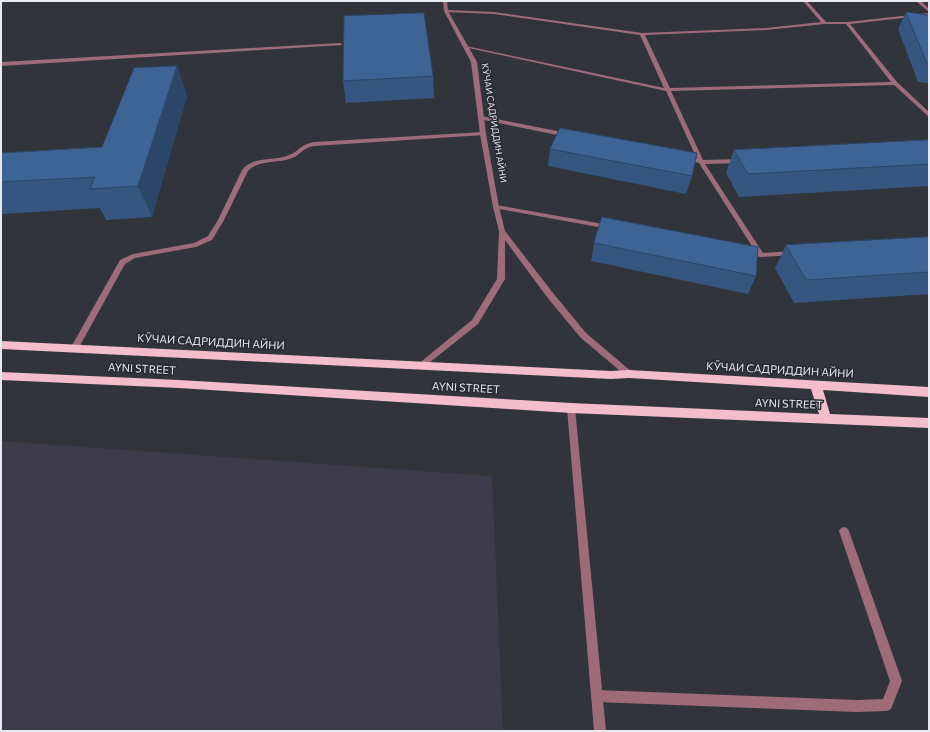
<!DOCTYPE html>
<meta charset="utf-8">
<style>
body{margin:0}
#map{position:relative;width:930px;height:732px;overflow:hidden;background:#31353b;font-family:Commissioner,sans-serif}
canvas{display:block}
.frame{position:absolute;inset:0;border:2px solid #e6e9ed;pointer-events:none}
</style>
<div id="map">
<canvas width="930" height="732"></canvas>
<div class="frame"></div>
</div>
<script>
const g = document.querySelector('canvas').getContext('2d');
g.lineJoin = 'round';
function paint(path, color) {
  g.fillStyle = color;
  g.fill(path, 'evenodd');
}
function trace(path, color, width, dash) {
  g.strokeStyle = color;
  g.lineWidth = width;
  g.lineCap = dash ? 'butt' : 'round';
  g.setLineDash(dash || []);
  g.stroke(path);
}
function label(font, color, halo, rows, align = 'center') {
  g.font = font + ' Commissioner,sans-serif';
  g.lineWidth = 3;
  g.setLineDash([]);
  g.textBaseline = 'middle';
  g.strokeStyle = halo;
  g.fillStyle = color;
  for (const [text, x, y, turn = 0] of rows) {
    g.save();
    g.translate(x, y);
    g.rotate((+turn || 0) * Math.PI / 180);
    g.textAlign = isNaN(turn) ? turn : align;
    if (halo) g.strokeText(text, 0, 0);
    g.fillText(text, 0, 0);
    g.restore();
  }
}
paint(new Path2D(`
 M1,441L492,476L503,731H1Z`), '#3c3a4b');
paint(new Path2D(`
 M803,1H807L826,22H847L929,13V15L850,24L897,82L929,112V117L894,85L671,91L703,160L740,159L743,161L740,163L705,164L763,253L793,251L796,253L793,255L761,257L745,254L744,252L745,250L755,251L699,163L683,159L686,157L697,159L666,91L464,47L466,46L664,88L640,35L494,14L446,12L444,11L446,10L494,12L642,33L766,28L821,22ZM825,24H846L891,82L670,88L645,35L766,30Z
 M916,1H921L929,9V12Z
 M340,43L342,44V45L1,66V62Z
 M481,116L567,133L570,135L567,137L479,119L478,118Z
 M483,132L486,134L485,135L314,146C304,147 300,155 292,158C277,164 260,159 248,171L224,220L212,240L196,247L135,258L125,264L77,351L74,352L70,349L120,260L133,254L194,243L208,236L218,220L242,170C255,155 273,162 289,155C300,151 299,145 314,142Z
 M496,205L609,225L612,227L609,229L494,208L493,207Z
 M844,527L847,528L849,531L902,681L891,709L887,711L857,712L597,702L593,700L591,696L593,692L597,690L857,700L883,699L890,681L839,531L841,528Z`), '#9e6b78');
paint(new Path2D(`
 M443,1H447L448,11L477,62L486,134L499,207L505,231L553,293L586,333L632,372L633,374L632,376H626L580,337L547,297L505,240V279L478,324L424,367H418L417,365L472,320L497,279L499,231L493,207L480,134L471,62L444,11Z
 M571,405L574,406L575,408L606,731H594L567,408L568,406Z`), '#9e6b78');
paint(new Path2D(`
 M1,341L611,371L629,370L929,387V397L823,390L830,414L929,418V428L571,413L179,388L1,380V372L179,380L571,403L819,414L811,389L629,378L611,379L1,349Z`), '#f4bdcc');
paint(new Path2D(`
 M906,12L929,15V83L918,82L898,29Z
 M177,66L187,96L152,217L106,220L100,208L1,214V153L102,147Z
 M433,76L434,98L346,103L343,81Z
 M929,140V186L739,197L726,173L734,150Z
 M550,149L692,176L686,194L548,166Z
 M929,237V294L794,303L775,268L786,245Z
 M594,243L756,276L748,294L591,261Z`), '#355680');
paint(new Path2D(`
 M177,66L187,96L152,217L138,186Z`), '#2b4668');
const building = new Path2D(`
 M906,12L929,15V65H928Z
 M424,13L433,76L343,81L344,16Z
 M177,66L138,186L90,189L95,177L1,182V153L102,147L134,68Z
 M560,128L697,153L692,176L550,149Z
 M929,140V164L748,174L734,150Z
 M602,217L758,247L756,276L594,243Z
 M929,237V272L806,280L786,245Z`);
paint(building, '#3e6495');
trace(building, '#2b4668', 1);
label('9px', '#e6e9ed', '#272b31', [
 ["КӮЧАИ САДРИДДИН АЙНИ",494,123,81]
]);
label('11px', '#e6e9ed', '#272b31', [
 ["КӮЧАИ САДРИДДИН АЙНИ",211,342,3],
 ["AYNI STREET",142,369,3],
 ["КӮЧАИ САДРИДДИН АЙНИ",780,370,3],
 ["AYNI STREET",466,388,3],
 ["AYNI STREET",789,404,2]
]);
</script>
